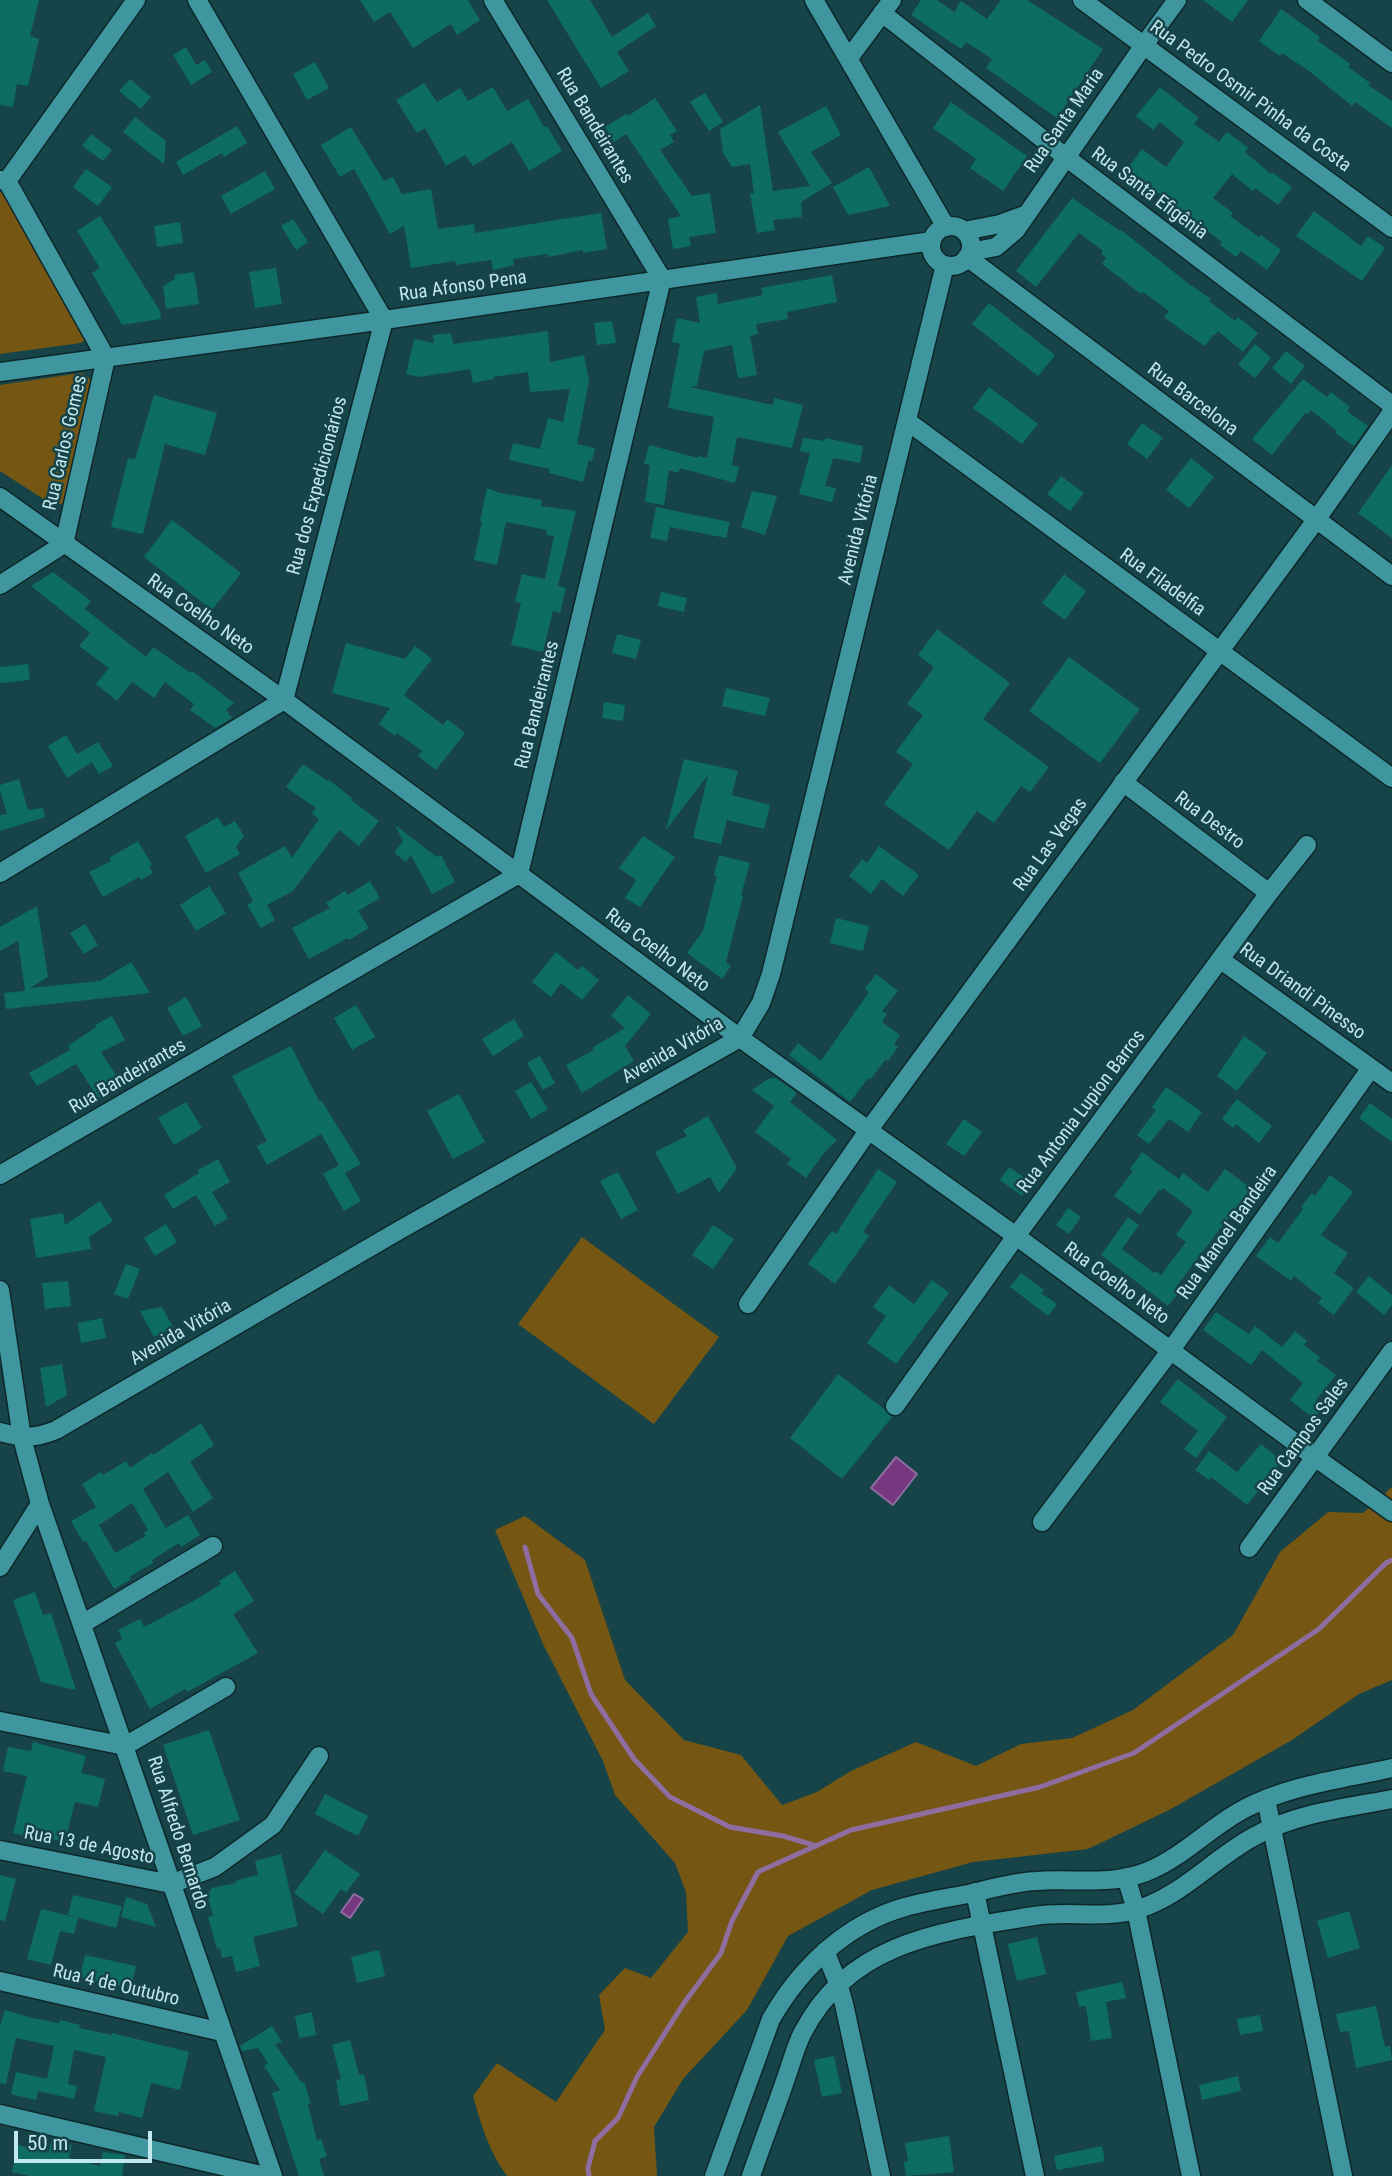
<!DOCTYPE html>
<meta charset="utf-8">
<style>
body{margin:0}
#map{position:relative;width:1392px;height:2176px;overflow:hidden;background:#164448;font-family:"Roboto Condensed",sans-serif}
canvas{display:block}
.scale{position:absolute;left:14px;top:2131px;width:138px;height:32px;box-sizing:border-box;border:4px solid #c1e8ec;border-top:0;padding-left:9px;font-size:21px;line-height:24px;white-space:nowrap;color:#c1e8ec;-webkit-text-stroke:5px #164448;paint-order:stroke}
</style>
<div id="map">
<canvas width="1392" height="2176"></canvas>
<div class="scale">50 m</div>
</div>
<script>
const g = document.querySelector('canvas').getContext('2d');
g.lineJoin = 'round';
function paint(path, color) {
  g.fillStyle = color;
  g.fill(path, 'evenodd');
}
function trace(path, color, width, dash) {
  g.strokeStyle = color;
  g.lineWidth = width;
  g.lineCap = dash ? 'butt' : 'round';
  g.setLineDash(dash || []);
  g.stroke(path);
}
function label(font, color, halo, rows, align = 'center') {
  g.font = font + ' "Roboto Condensed",sans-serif';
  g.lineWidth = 5;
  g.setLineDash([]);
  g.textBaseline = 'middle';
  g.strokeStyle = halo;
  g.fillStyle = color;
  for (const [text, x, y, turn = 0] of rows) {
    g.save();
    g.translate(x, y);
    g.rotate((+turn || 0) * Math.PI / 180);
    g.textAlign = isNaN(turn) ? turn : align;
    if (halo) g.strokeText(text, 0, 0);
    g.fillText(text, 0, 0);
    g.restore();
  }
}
paint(new Path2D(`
 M0,192L4,193L86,339L81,343L0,354Z
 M81,373L88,377L92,383L67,500L61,504H51L0,471V385Z
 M582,1237L719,1337L654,1424L518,1324Z
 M1392,1487V1680L1359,1694L1292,1740L1169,1810L1088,1849L973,1862L872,1890L788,1936L747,2010L683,2079L654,2127L657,2176H507C489,2152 481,2124 473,2096L497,2063L556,2102L605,2030L599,1995L625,1968L651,1978L688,1932L686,1892L675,1863L615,1795L603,1761L543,1644L495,1530L525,1516L585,1560L625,1680L684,1740L741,1755L782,1805L817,1792L851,1771L916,1742L976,1766L1021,1744L1072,1738L1133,1710L1233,1635L1280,1552L1328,1512L1363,1513Z`), '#755713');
const water = new Path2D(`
 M896,1457L917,1474L893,1505L871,1488Z
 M354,1894L363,1899L350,1918L341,1912Z`);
paint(water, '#783880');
trace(water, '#8e6da0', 2);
trace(new Path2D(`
 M525,1547L538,1594L572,1638L591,1694L634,1759L670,1797L730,1827L783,1836L817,1846
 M589,2176L588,2168L595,2141L618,2118L637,2077L684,2003L721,1953L732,1921L758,1872L851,1830L1040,1787L1134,1753L1319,1629L1386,1563L1392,1560`), '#8e6da0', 5);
paint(new Path2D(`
 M0,0H39L30,36L39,39L28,86L17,84L13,107L0,105Z
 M360,0H468L480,20L457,35L451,24L413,48L390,12L374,22Z
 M547,0H590L612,37L648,13L656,26L617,52L629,71L601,88Z
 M921,0H937L954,12L961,1L987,19L1001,0H1027L1103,49L1057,118L986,68L992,59L966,42L961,49L911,15Z
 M1203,0H1248L1232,22Z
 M1281,9L1320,37L1318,41L1350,64L1348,67L1370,83L1368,85L1392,101V128L1355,102L1352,106L1309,71L1282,53L1280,56L1259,41Z
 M186,47L196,65L205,60L212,72L191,85L173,55Z
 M315,62L329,88L307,100L293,74Z
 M130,79L151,97L141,109L119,91Z
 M424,83L437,102L460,88L468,101L493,87L507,111L528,99L544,127L547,126L562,151L529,171L512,142L473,166L465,155L446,166L425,128L417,133L396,100Z
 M1160,87L1199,118L1194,124L1219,142L1227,132L1248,148L1245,152L1271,174L1272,172L1292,187L1278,205L1255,188L1253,191L1232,174L1213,198L1233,213L1230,216L1259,237L1261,235L1281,250L1267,270L1241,251L1236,257L1220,245L1222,242L1149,186L1144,192L1122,176L1142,149L1166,167L1184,142L1160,122L1153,130L1136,116Z
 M705,93L723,122L709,131L690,102Z
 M655,98L677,131L670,135L674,142L660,150L692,196L710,193L716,233L689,237L691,246L673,249L668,219L681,216L626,134L614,142L605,127L626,114L628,116Z
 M951,102L1027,156L1003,191L970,168L976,159L933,128Z
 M760,105L773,191L810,186L778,132L826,106L841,135L811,152L832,183L801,202L802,217L773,220L775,230L757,233L750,194L754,193L750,164L732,167L723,153L720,129Z
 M135,117L166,141L164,164L123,132Z
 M237,126L247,143L224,157L222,153L183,175L176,162Z
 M351,127L384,181L393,177L402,194L431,189L438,229L474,224L475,233L601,213L607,249L583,253V250L548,257L547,254L513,259L514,265L493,270L491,260L456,265L455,261L411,268L404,226L390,234L354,169L340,177L321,145Z
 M91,134L112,150L103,161L82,146Z
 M869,167L890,206L848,215L833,187Z
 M86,169L112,187L98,206L73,187Z
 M265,171L275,189L231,214L221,196Z
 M1072,198L1120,231L1121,230L1189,284L1211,299L1209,301L1235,321L1238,317L1258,333L1243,352L1218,331L1215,335L1214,334L1205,346L1184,332L1164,317L1169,311L1143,292L1141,294L1102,264L1106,258L1101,254L1103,251L1079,233L1036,287L1016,271Z
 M1314,211L1361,246L1368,236L1385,248L1362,281L1296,236Z
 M100,216L160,311L161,319L122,325L92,273L100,268L77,231Z
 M293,219L308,242L296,250L281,226Z
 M180,222L183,243L157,247L154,226Z
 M276,268L282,304L255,308L249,272Z
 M194,272L199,304L166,309L163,286L175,279L174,275Z
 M832,275L837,302L787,312L788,319L756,324L758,334L750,336L757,375L738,378L732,345L704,351L697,386L690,387L773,405L774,398L803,405L792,448L737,437L732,465L739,467L735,483L680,468L678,473L669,470L664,505L645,502L650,465L644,464L649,445L698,458V456L707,458L714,417L668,408L680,344L672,342L677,318L700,323L696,297L717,293L718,304L763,295L761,288Z
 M989,303L1055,355L1038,376L972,324Z
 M612,321L616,343L597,345L594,323Z
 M548,331L550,362L584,355L589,380L577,444L595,448L592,461L589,460L583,482L549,473V469L509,460L513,443L540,449L548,418L563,422L570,389L530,392L528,372L493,377L494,379L473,383L470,369L419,377L406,374L414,339L434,343L433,335L451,333L453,344Z
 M1255,344L1271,358L1255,378L1238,365Z
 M1286,351L1305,366L1291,384L1272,368Z
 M1303,379L1327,397L1331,392L1350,407L1347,411L1368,426L1354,446L1335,433L1337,431L1311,410L1307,415L1305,413L1272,455L1252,439Z
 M989,387L1038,424L1022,444L973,408Z
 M154,395L217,413L205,455L165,444L143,534L111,527L128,458L135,459Z
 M1142,423L1163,438L1147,459L1127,444Z
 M803,438L825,441V438L863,446L860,463L833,458L825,486L836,488L832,502L799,494L810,453L800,451Z
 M1191,458L1214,477L1189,508L1166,490Z
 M1392,465V538L1358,513Z
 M1061,476L1084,493L1070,511L1047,494Z
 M487,488L500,493L542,500L541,506L576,511L558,586L566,588L560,613L553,611L543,652L511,645L521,603L515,602L522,574L545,579L554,536L546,535L547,530L506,522L497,565L474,560L482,522L480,521Z
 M752,491L777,496L765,535L741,527Z
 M656,507L730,522L726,538L670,527L667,541L650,538Z
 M172,520L241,573L212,610L144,557Z
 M53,572L91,601L85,609L146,657L153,647L191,673L192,671L234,703L226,710L232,718L215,728L190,710L194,704L165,682L154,698L132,682L117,701L96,684L109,668L79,646L90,633L31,586Z
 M1064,574L1086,591L1065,620L1042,603Z
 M661,592L687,598L684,612L658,606Z
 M937,629L1010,683L983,719L1049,767L1030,792L1021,786L994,823L977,811L949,850L884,804L913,764L896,752L923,715L907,704L934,667L918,655Z
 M617,634L641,640L636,659L612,653Z
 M346,643L405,659L415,646L432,659L404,695L443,725L447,719L465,733L436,770L418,756L422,751L397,733L395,736L379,724L390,708L332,693Z
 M1069,657L1140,709L1100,763L1029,711Z
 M28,664L30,680L0,683V667Z
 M726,688L770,698L765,716L722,706Z
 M604,702L625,705L623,721L602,718Z
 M66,735L77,754L98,742L113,766L99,774L92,762L67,778L48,746Z
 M684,759L738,771L732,795L770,805L764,829L727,820L721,844L693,838L708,775L666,830Z
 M303,764L328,781L329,780L352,798L351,800L379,821L359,846L339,830L293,891L267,905L275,920L261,928L247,905L253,901L238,873L285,846L292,858L319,819L312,813L316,808L286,787Z
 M19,779L28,810L43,808L45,817L0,831V815L7,814L0,791V785Z
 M218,817L224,827L235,821L244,836L236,847L240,854L206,873L185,836Z
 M395,825L437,857L441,855L455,882L432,894L411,855L406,862L394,853L403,841Z
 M643,836L675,857L640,907L625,898L636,880L619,868Z
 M138,841L152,865L149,866L153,873L141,880L139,877L103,897L89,872L111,861L109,858Z
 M879,846L919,875L903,896L882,879L871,894L849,876L862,859L867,863Z
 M719,855L750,863L741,895L743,896L726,962L731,966L722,979L687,953L703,931L717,876L714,875Z
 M370,881L380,898L358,911L369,928L349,940L348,938L309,959L292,928L330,908L326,903L345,891L348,895Z
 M209,886L226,913L196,931L180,905Z
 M37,906L48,977L30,988L100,981L131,962L150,993L6,1009L4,993L25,991L18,941L0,951V927Z
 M836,918L869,926L863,951L830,943Z
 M85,924L98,945L84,954L70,933Z
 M556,952L578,970L582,966L599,980L582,1000L561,983L551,997L532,982Z
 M876,974L898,991L882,1011L887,1014L882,1022L900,1035L894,1044L898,1047L888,1061L886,1059L870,1080L868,1078L850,1102L789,1055L798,1043L821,1061L869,992L865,989Z
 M628,995L651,1014L625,1046L634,1061L582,1093L566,1065L594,1050L592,1048L625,1028L611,1016Z
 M186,997L202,1026L183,1036L167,1008Z
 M356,1005L375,1037L352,1050L334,1018Z
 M112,1016L125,1040L101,1052L121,1083L98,1098L76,1064L37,1086L29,1073L70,1050L68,1046L96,1027L95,1025Z
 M514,1019L524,1036L493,1056L482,1039Z
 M1244,1036L1267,1053L1237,1091L1217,1076Z
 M291,1046L319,1101L321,1100L361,1164L345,1173L361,1201L344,1211L323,1174L339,1165L321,1134L267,1165L257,1146L267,1141L232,1076Z
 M540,1056L555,1083L543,1090L527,1063Z
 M776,1078L797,1093L790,1102L837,1140L824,1153L806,1178L787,1164L791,1159L755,1132L774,1106L752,1090L768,1079Z
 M531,1082L548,1109L531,1119L515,1091Z
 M1166,1087L1202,1112L1188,1132L1169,1119L1149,1144L1137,1135L1156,1110L1152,1107Z
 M459,1094L485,1142L453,1159L427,1111Z
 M1237,1099L1272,1126L1259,1143L1236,1124L1233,1128L1222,1119Z
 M186,1102L202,1128L174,1145L158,1118Z
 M1370,1103L1392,1119V1142L1359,1118Z
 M708,1116L737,1168L719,1193L710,1177L678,1194L655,1152L687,1136L683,1130Z
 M964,1119L982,1132L964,1156L946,1144Z
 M1142,1152L1179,1179L1183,1173L1208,1192L1225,1169L1251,1188L1176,1287L1181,1290L1168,1306L1101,1255L1128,1217L1139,1225L1122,1249L1154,1273L1156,1271L1161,1275L1186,1242L1176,1235L1193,1211L1163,1188L1161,1191L1159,1190L1140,1215L1114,1196L1133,1171L1130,1169Z
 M218,1159L230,1182L212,1192L228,1218L215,1226L196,1195L173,1209L164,1195L199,1173L198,1170Z
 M1009,1167L1032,1183L1022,1196L1000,1180Z
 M878,1169L897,1182L863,1232L869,1236L835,1284L808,1264L832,1231L836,1234Z
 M618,1172L638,1210L621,1219L600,1181Z
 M1330,1175L1353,1192L1321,1235L1348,1253L1334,1273L1354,1288L1334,1315L1318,1303L1322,1298L1294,1276L1291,1281L1256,1256L1270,1237L1278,1243L1303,1209L1301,1207L1312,1193L1315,1196Z
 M100,1201L113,1221L89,1237L91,1249L36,1258L30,1219L63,1213L65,1225Z
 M1068,1208L1081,1217L1069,1234L1056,1225Z
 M166,1224L177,1242L155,1256L144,1238Z
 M713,1225L734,1239L713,1269L692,1255Z
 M126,1264L140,1269L128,1299L114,1294Z
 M1021,1273L1044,1290L1041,1293L1057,1304L1048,1316L1010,1287Z
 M1369,1276L1392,1295V1305L1384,1315L1356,1292Z
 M932,1280L949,1293L896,1364L867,1343L886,1316L873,1307L889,1285L914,1304Z
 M68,1281L71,1306L45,1309L42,1283Z
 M162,1307L173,1327L154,1337L140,1311Z
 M1216,1312L1249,1334L1255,1326L1282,1347L1295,1331L1307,1341L1304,1345L1320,1357L1317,1361L1336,1375L1316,1400L1324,1406L1314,1419L1290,1400L1303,1383L1262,1350L1251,1365L1203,1330Z
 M102,1318L106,1338L81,1343L78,1323Z
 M62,1364L67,1395L46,1407L40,1368Z
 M838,1374L884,1409L892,1417L842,1479L790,1438Z
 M1178,1379L1227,1417L1196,1458L1184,1449L1198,1431L1160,1402Z
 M201,1423L214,1445L190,1462L213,1498L193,1512L168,1472L143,1489L166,1528L188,1515L200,1535L181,1547L179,1543L152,1560L153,1563L129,1577L131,1579L114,1589L86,1541L83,1542L71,1521L96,1507L82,1484L101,1472L103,1475L126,1461L130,1468L152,1453L153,1455ZM132,1503L148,1530L144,1533L146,1536L115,1553L99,1525Z
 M1261,1444L1282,1461L1247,1505L1211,1477L1209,1480L1195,1470L1209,1451L1237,1472Z
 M235,1571L254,1601L233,1614L258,1653L187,1692L185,1689L150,1709L115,1643L122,1639L118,1630L140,1619L144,1627L197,1599L221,1584L219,1581Z
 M35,1592L43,1615L51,1613L76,1690L41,1682L13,1600Z
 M209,1730L240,1820L193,1835L163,1745Z
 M33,1742L86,1756L81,1773L105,1779L98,1807L75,1802L65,1842L38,1836V1839L13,1833L27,1776L3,1771L8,1747L31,1751Z
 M325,1794L368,1816L358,1836L315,1814Z
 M325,1850L360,1874L346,1893L341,1889L323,1914L294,1893Z
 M281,1854L298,1926L253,1937L260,1966L236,1972L232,1956L222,1958L220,1948L217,1949L208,1917L213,1916L207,1893L211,1891V1888L236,1883L237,1880L258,1875L255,1861Z
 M0,1875L16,1879L5,1921L0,1920Z
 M73,1895L122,1906L116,1928L68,1915Z
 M126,1897L147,1904L156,1927L121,1917Z
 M41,1909L78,1918L74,1934L60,1931L51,1965L27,1959Z
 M1349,1911L1360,1948L1328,1958L1317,1921Z
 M1037,1937L1046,1974L1017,1981L1008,1944Z
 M379,1950L385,1976L357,1983L351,1957Z
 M85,1955L136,1966L131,1988L80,1977Z
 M1122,1982L1126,1998L1106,2002L1112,2038L1091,2041L1086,2006L1079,2007L1076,1992Z
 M1376,2006L1385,2047L1390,2046L1392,2060L1356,2068L1349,2031L1340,2032L1336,2014Z
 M5,2010L32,2018L59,2023L60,2020L80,2025L79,2028L112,2035V2033L189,2052L180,2090L151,2083L142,2118L119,2112L118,2116L94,2111L106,2057L74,2050L68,2084L77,2086L74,2099L38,2091L36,2100L11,2094L16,2072L47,2079L54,2046L16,2038L6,2084L0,2083V2026Z
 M312,2012L316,2035L299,2038L295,2016Z
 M1260,2015L1263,2031L1240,2035L1237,2019Z
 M272,2026L282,2042L275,2044L302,2083L304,2082L311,2103L308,2104L317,2141L321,2139L327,2156L319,2159L324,2176H299L272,2093L280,2090L264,2066L268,2063L258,2048L242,2051L240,2046Z
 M350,2040L359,2075L364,2074L369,2100L340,2106L336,2080L341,2079L332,2045Z
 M834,2056L842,2093L822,2097L814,2060Z
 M1238,2076L1241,2091L1202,2100L1199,2085Z
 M949,2136L954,2172L906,2176L904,2162L908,2161L905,2143Z
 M51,2141L72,2145L69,2158L100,2166L103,2152L125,2155L122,2176H30L12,2172L18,2145L49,2152Z
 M1102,2146L1105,2161L1057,2170L1054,2156Z`), '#0e6d63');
const minor = new Path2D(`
 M814,0L946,227
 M1082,0L1392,228
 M1307,0L1392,63
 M882,13L1067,158L1392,405
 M849,58L892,0
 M0,180L7,181L106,358L64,544L0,585
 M7,181L136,0
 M931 246a20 20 0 1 1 40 0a20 20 0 1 1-40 0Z
 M964,231L1000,224L1025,215
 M970,252L996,247L1016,230L1144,45L1177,0
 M967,257L1392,576
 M0,372L384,320L932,241
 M907,421L1392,778
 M0,497L284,700L740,1038L1016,1236L1316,1458L1392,1512
 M1123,782L1269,893
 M0,873L284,700L384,320L197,0
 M1221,960L1392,1083
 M0,1175L519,874L662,279L493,0
 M0,1290L22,1438L40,1504L273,2176
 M748,1304L868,1131L1316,520L1392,412
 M895,1406L1016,1236L1269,893L1307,845
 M0,1432C23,1438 34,1439 56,1430L398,1231L740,1038L761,1003L771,974L945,265
 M1042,1522L1171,1350L1371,1068
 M1249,1548L1392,1351
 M0,1567L40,1504
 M82,1624L213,1546
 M0,1721L125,1746L226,1687
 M1266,1799L1343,2176
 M0,1850L171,1884L215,1867L273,1825L319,1756
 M1126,1877L1136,1910L1191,2176
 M975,1892L1035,2176
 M825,1951L838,1983L844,2004L881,2176
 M0,1981L222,2032
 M0,2114L265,2176
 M714,2176L771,2019C801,1967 846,1924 905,1907C926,1901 947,1898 968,1894C990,1889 1013,1882 1036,1881C1072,1878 1110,1886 1146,1872C1182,1858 1210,1827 1244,1809C1289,1785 1343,1779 1392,1768
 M751,2176C762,2144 774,2113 785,2081C791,2065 795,2047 803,2032C850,1941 944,1931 1034,1916C1069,1910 1104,1920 1139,1909C1184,1894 1214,1858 1255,1836C1297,1813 1345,1808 1392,1799`);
trace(minor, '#0d282b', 21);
trace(minor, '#40969e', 18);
label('19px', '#c1e8ec', '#164448', [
 ["Rua Pedro Osmir Pinha da Costa",1250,97,36],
 ["Rua Santa Maria",1065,121,-55],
 ["Rua Bandeirantes",594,126,59],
 ["Rua Santa Efigênia",1149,194,37],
 ["Rua Afonso Pena",463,287,-8],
 ["Rua Barcelona",1192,400,37],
 ["Rua Carlos Gomes",66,443,-77],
 ["Rua dos Expedicionários",318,486,-75],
 ["Avenida Vitória",859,530,-76],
 ["Rua Filadelfia",1162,583,36],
 ["Rua Coelho Neto",200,615,35],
 ["Rua Bandeirantes",538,705,-76],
 ["Rua Destro",1209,821,37],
 ["Rua Las Vegas",1051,845,-54],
 ["Rua Coelho Neto",657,951,37],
 ["Rua Driandi Pinesso",1302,992,36],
 ["Avenida Vitória",673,1051,-30],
 ["Rua Bandeirantes",128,1077,-30],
 ["Rua Antonia Lupion Barros",1082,1112,-53],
 ["Rua Manoel Bandeira",1228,1233,-55],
 ["Rua Coelho Neto",1116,1284,36],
 ["Avenida Vitória",181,1333,-30],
 ["Rua Campos Sales",1304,1437,-54],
 ["Rua Alfredo Bernardo",177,1833,72],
 ["Rua 13 de Agosto",89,1846,11],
 ["Rua 4 de Outubro",116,1986,13]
]);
</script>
